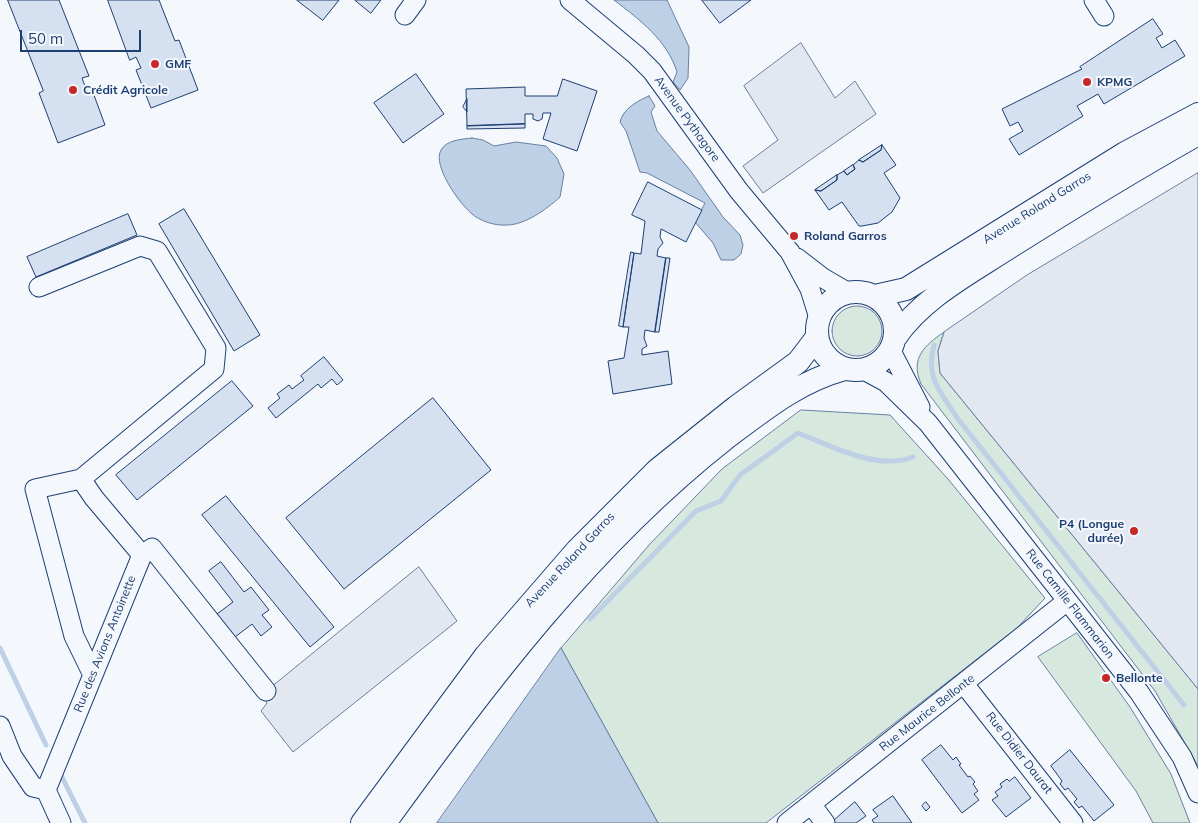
<!DOCTYPE html>
<meta charset="utf-8">
<style>
body{margin:0}
#map{position:relative;width:1198px;height:823px;overflow:hidden;background:#f4f7fb;font-family:Mulish,sans-serif}
canvas{display:block}
.scale{position:absolute;left:20px;top:30px;width:121px;height:22px;box-sizing:border-box;border:2px solid #1d3f73;border-top:0;padding-left:6px;font-size:15px;line-height:18px;white-space:nowrap;color:#1d3f73;-webkit-text-stroke:4px #f4f7fb;paint-order:stroke}
</style>
<div id="map">
<canvas width="1198" height="823"></canvas>
<div class="scale">50 m</div>
</div>
<script>
const g = document.querySelector('canvas').getContext('2d');
g.lineJoin = 'round';
function paint(path, color) {
  g.fillStyle = color;
  g.fill(path, 'evenodd');
}
function trace(path, color, width, dash) {
  g.strokeStyle = color;
  g.lineWidth = width;
  g.lineCap = dash ? 'butt' : 'round';
  g.setLineDash(dash || []);
  g.stroke(path);
}
function label(font, color, halo, rows, align = 'center') {
  g.font = font + ' Mulish,sans-serif';
  g.lineWidth = 4;
  g.setLineDash([]);
  g.textBaseline = 'middle';
  g.strokeStyle = halo;
  g.fillStyle = color;
  for (const [text, x, y, turn = 0] of rows) {
    g.save();
    g.translate(x, y);
    g.rotate((+turn || 0) * Math.PI / 180);
    g.textAlign = isNaN(turn) ? turn : align;
    if (halo) g.strokeText(text, 0, 0);
    g.fillText(text, 0, 0);
    g.restore();
  }
}
const green = new Path2D(`
 M832 331a25 25 0 1 1 50 0a25 25 0 1 1-50 0Z
 M944,332L938,351L940,373L1198,689V766L1155,691L921,384C910,358 924,346 944,332Z
 M801,410L890,415L948,479L1045,598L1017,628L766,823H658L561,648L649,545L722,469Z
 M1077,633L1130,707L1171,774L1190,823H1153L1136,791L1038,657Z`);
paint(green, '#d7e8df');
trace(green, '#687fa3', 1);
const parking = new Path2D(`
 M801,43L835,98L855,81L876,114L763,193L743,166L778,140L744,86Z
 M1198,173V689L940,373L938,351L944,332L948,329L1027,275Z
 M419,567L457,621L293,752L261,711L267,703L262,695Z`);
paint(parking, '#e3e8f0');
trace(parking, '#687fa3', 1);
const water = new Path2D(`
 M614,0H667L689,47L688,78L680,90L673,82L677,72C667,40 640,20 614,0Z
 M649,96L655,106L651,112L657,131L690,170L723,217L740,235L743,245L741,254L734,260H721L713,243L695,222L705,203L647,173L640,172L626,131L620,122C623,109 637,101 649,96Z
 M472,138L483,140L494,146L516,142L546,146L557,158L564,174L560,197C547,209 525,225 507,225C495,226 479,221 471,213C459,203 432,165 441,150C446,140 463,139 472,138Z
 M561,648L658,823H437Z`);
paint(water, '#bed0e5');
trace(water, '#687fa3', 1);
trace(new Path2D(`
 M934,345C925,379 941,392 958,419L1184,705
 M590,619L696,511L721,501L740,475L798,433C832,446 877,471 913,457
 M0,648L46,745
 M62,777L85,823`), '#bed0e5', 5);
const building = new Path2D(`
 M8,0H59L89,76L82,78L86,89L91,87L105,125L58,143L39,93L43,91Z
 M108,0H159L175,41L179,40L198,90L151,108L136,70L141,68L136,57L130,60Z
 M297,0H339L323,20Z
 M355,0H381L371,13Z
 M702,0H751L720,23Z
 M1153,19L1163,34L1156,38L1162,48L1175,40L1185,56L1104,104L1098,94L1077,106L1083,116L1019,155L1009,139L1023,131L1018,122L1010,126L1002,109L1082,69L1080,67Z
 M416,74L444,114L403,143L374,103Z
 M563,79L597,91L577,151L543,139L551,113H543L542,119L538,121L533,119V114H525V124L467,126L466,89L525,87V96H557Z
 M467,99V112L463,107Z
 M525,124V128L467,129V126Z
 M882,145L896,165L884,173L900,198L892,212L878,223L862,226H859L842,202L829,210L815,190L821,191L837,180V175L844,171L847,175L855,169L853,165L859,160L863,162L881,150Z
 M882,145L881,150L863,162L859,160Z
 M853,165L855,169L847,175L844,171Z
 M837,175V180L821,191L815,190Z
 M648,182L702,210L686,242L661,229L660,237L663,243L658,249L657,256L666,258L655,332L645,330L644,338L647,346L642,349V355L668,351L672,384L613,394L608,361L624,358L629,327H623L634,253L641,254L645,221L632,215Z
 M184,209L260,335L234,351L159,224Z
 M128,214L137,235L36,277L27,257Z
 M631,252L634,253L623,327L619,326Z
 M666,258H670L659,332H655Z
 M324,357L343,380L337,385L332,379L321,388L318,384L276,418L268,408L280,398L277,394L289,385L292,389L304,380L301,376Z
 M232,381L253,406L137,500L116,475Z
 M433,398L491,470L344,589L286,518Z
 M226,496L334,627L310,647L202,515Z
 M221,562L244,592L251,587L269,610L262,615L272,627L261,636L252,624L235,637L217,614L233,602L209,571Z
 M941,745L953,760L956,757L961,764L959,765L968,777L970,776L975,782L973,784L978,791L974,794L979,800L962,813L922,760Z
 M1070,750L1114,805L1094,821L1082,806L1079,808L1074,802L1077,799L1068,788L1065,790L1060,784L1062,781L1051,766Z
 M1015,777L1031,798L1006,817L992,800L998,796L995,792L1002,787L1000,784L1007,779L1009,781Z
 M893,796L912,823H874L872,820L878,816L873,810Z
 M855,802L866,816L856,823H831Z
 M926,802L930,807L926,811L922,806Z`);
paint(building, '#d5e0f0');
trace(building, '#1d3f73', 1);
const minor = new Path2D(`
 M570,0L636,55L652,71L739,191L790,252L810,289L819,318
 M1094,0L1104,16
 M405,15L416,0
 M797,258L823,278L847,292
 M39,287L140,246L157,251L216,348L214,369L81,479L35,489L74,636L93,675
 M891,351L920,407
 M864,370L886,382L928,423L1139,692L1182,757L1198,793
 M142,555L152,548L266,691
 M964,684L1073,823
 M0,726L12,756L33,787L46,790
 M811,804L825,823
 M61,823L46,790L142,555L94,498L81,479
 M787,823L1067,601`);
const major = new Path2D(`
 M817 331a39 39 0 1 1 78 0a39 39 0 1 1-78 0Z
 M875,296L906,289L1125,153L1198,114
 M895,338C922,298 970,273 1010,247C1072,208 1134,170 1198,134
 M362,823L486,655L577,550L657,470L736,407L798,362L817,337
 M385,823C486,684 589,546 725,439C764,410 797,382 845,369`);
trace(minor, '#1d3f73', 21);
trace(major, '#1d3f73', 24);
trace(minor, '#f4f7fb', 19);
trace(major, '#f4f7fb', 22);
for (const [x, y, r, color] of [
 [155,64,5,"#c62828"],
 [1087,82,5,"#c62828"],
 [73,90,5,"#c62828"],
 [794,236,5,"#c62828"],
 [1134,531,5,"#c62828"],
 [1106,678,5,"#c62828"]
]) {
  const dot = new Path2D();
  dot.arc(x, y, r, 0, 2 * Math.PI);
  g.fillStyle = color;
  g.fill(dot);
  trace(dot, '#f4f7fb', 2);
}
label('bold 12px', '#1d3f73', '#f4f7fb', [
 ["GMF",165,64],
 ["KPMG",1097,82],
 ["Crédit Agricole",83,90],
 ["Roland Garros",804,236],
 ["P4 (Longue",1124,524,"right"],
 ["durée)",1124,538,"right"],
 ["Bellonte",1116,678]
], 'left');
label('12px', '#1d3f73', '#f4f7fb', [
 ["Avenue Pythagore",687,119,54],
 ["Avenue Roland Garros",1037,208,-32],
 ["Avenue Roland Garros",570,560,-47],
 ["Rue Camille Flammarion",1070,604,52],
 ["Rue des Avions Antoinette",105,644,-68],
 ["Rue Maurice Bellonte",927,713,-38],
 ["Rue Didier Daurat",1019,753,52]
]);
</script>
